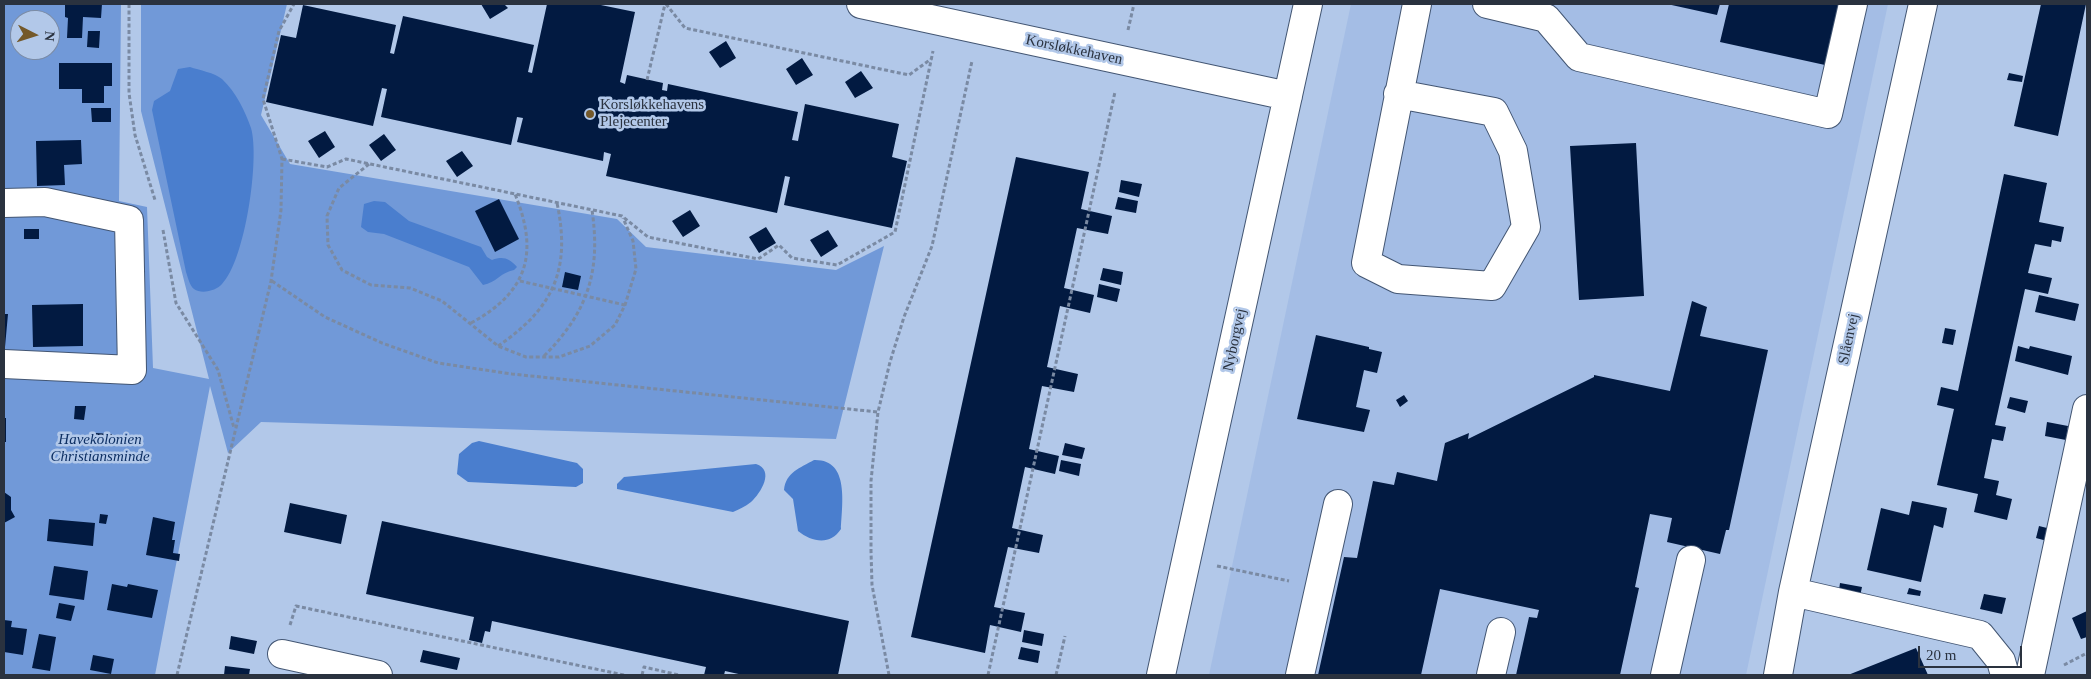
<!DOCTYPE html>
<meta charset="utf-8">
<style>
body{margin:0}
#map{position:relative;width:2091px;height:679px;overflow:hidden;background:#b2c8e9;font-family:Georgia,serif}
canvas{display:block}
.frame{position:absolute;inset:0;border:5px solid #2a323f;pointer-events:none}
.north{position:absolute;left:10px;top:10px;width:50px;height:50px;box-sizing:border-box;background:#b2c8e9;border:1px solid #7c8ca5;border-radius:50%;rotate:95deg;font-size:14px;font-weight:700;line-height:20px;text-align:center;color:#2a323f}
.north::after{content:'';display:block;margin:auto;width:18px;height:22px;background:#74592b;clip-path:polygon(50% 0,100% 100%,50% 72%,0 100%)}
.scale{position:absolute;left:1918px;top:646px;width:104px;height:22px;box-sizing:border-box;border:2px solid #2a323f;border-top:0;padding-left:6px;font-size:15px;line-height:18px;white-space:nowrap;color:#2a323f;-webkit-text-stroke:4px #b2c8e9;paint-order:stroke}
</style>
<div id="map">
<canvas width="2091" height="679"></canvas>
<div class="frame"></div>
<div class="north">N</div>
<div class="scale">20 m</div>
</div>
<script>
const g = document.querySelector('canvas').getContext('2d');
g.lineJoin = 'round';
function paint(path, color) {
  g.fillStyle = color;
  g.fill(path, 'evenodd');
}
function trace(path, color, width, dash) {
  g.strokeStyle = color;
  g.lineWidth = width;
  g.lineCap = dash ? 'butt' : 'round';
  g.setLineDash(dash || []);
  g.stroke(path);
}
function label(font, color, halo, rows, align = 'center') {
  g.font = font + ' Georgia,serif';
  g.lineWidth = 5;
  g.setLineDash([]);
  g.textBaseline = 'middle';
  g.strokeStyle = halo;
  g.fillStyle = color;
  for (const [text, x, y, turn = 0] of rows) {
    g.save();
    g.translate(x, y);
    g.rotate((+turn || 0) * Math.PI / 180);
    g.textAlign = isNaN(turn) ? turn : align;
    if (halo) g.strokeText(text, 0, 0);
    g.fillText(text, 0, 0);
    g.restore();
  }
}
paint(new Path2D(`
 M1351,4H1888L1746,675H1209Z`), '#a4bde5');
paint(new Path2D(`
 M4,4H121L119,201L147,207L153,368L209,379L141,111V4H287L261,115L290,164L617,219L646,247L836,270L884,246L836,439L261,422L228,453L210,386L155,675H4ZM20,20H50V50H20Z`), '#7199d8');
paint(new Path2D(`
 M190,67C199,70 215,73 222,79C236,92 245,111 251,128C260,159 245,261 222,284C217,290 202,295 194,289C190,286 188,278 186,272L152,110L154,101L170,91L178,69Z
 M374,201L385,202L409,221L481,247L487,257L492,260C503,256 509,258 517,267L514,270C501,272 496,283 483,285L469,267L384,234L368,232L361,227L364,204Z
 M479,441L577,463L583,469V483L576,487L468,482L457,474L459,454L472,443Z
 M814,460C850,459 842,504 841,529C830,546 812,542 798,531L793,499L784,490C786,472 800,468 814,460Z
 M756,464C775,470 761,493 751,502C745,507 739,509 733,512L617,489V484L624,477Z`), '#4a7ece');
paint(new Path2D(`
 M65,4H102L101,18L83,17L82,38H67L68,18L65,17Z
 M481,4H504L508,8L490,19Z
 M547,4H596L635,12L620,82L625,84L627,75L663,83L662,90L667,91L668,84L798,112L792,140L798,141L805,104L899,124L892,157L907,161L892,228L784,205L790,177L785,176L777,213L606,176L611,154L604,152L603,161L517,142L523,118L517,117L511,145L381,117L387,89L382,88L373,126L266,102L281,35L296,38L303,5L396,25L390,53L394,54L403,16L534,45L528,72L532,73Z
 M1667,4H1720L1717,15Z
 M1729,4H1839L1825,65L1720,42Z
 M2041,4H2086L2058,136L2014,126Z
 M88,31H100L99,48L87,47Z
 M726,41L736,58L720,68L709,52Z
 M802,58L813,75L796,85L786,69Z
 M59,63H112V86H104V103H82V89H59Z
 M861,71L873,88L855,98L845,82Z
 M2009,73L2023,76L2022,82L2007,80Z
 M91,108H111V122H92Z
 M325,131L335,147L319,158L308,141Z
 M384,134L396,150L381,161L369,145Z
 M81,140L82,164L64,165L65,185L37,186L36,141Z
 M1636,143L1644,296L1579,300L1570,146Z
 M462,151L473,166L457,177L446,161Z
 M1016,157L1089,172L1081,209L1112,216L1108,234L1077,228L1064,288L1094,295L1090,313L1060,306L1047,367L1078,374L1074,392L1042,386L1029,449L1059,456L1055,474L1025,467L1012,528L1043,535L1039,553L1008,547L994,607L1025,613L1021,632L990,625L985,653L911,637Z
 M2004,174L2047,183L2039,222L2064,227L2061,242L2052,240L2051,247L2035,244L2028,273L2052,278L2048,294L2025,289L1995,425L2006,427L2003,441L1992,439L1984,478L1999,481L1996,495L2012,499L2007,520L1974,512L1978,494L1937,485L1954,409L1937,405L1941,387L1958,391Z
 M1121,180L1142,184L1139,197L1119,192Z
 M1118,197L1138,201L1136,213L1115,209Z
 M499,199L519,239L495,252L475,211Z
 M690,210L700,226L683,237L672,221Z
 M766,227L776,243L759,253L749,237Z
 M24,229H39V239H24Z
 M828,230L838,246L821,257L810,240Z
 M1103,268L1123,272L1121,285L1100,280Z
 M565,272L581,276L578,290L562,287Z
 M1099,284L1120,289L1117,302L1097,297Z
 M2039,295L2079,304L2075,321L2035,312Z
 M1692,301L1707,307L1700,336L1768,350L1729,530H1726L1720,554L1667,542L1672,518L1650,514L1635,587L1639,588L1620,675H1516L1529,617L1537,618L1539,610L1440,589L1421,675H1318L1344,557L1357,558L1373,481L1394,485L1397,472L1437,481L1445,443L1469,433L1468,439L1594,377V375L1670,391Z
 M83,304V346L33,347L32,305Z
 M4,314H8L5,347H4Z
 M1945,328L1956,330L1953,345L1942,343Z
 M1316,335L1369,347V349L1382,352L1377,373L1364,370L1356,407L1370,410L1364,432L1297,419Z
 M2018,346L2029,349L2030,346L2072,356L2068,375L2015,361Z
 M1404,395L1408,401L1400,407L1396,400Z
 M2010,397L2028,401L2025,413L2007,408Z
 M75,406H86L84,420L74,419Z
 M4,418H6V442H4Z
 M2047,422L2068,426L2066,440L2045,436Z
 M95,433L112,434L111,444L95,443Z
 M1065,443L1085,448L1082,459L1062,455Z
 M1061,460L1081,464L1079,476L1059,471Z
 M4,492L11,497V510L15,517L4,523Z
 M1912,501L1947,508L1943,528L1934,525L1921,582L1867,570L1881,508L1909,515Z
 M290,503L347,515L341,544L284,532Z
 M100,514L108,515L106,524L99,523Z
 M153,517L175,522L172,540H175L173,553L180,554L179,561L146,555Z
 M49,519L95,523L93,546L47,541Z
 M382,521L849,621L838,675H743L725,671L724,675H704L706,667L492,621L490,632L485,631L482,643L469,640L474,617L366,594Z
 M2039,526L2051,529L2047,541L2036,538Z
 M54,566L88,571L84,600L49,595Z
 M1840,583L1862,587L1859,601L1838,597Z
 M112,584L127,587L128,584L158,590L152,618L107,610Z
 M1909,588L1921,591L1920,596L1907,594Z
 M1984,594L2006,598L2002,614L1980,609Z
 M59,603L75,606L71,621L56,618Z
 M2087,611V637L2081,639L2072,618Z
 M4,620L12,621L11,627L27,629L23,655L4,652Z
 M1024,630L1044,634L1042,646L1022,642Z
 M39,634L56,637L50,671L32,668Z
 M231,636L257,641L254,654L229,649Z
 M1021,647L1040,651L1038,663L1018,659Z
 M1916,648L1928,675H1848Z
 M423,650L460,658L457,670L420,662Z
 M93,655L114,659L111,674L90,670Z
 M225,666L250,669L249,675H224Z`), '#021a41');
const minor = new Path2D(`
 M861,4L1288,96
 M1487,4L1546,18L1579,57L1828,114L1853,4
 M1398,94L1494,112L1513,151L1526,227L1492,286L1398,279L1366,263L1417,4
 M4,203L45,202L129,220L132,370L4,364
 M1793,592L1980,635L2001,661L2005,675
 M282,654L378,675
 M1161,675L1308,4
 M1300,675L1338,504
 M1491,675L1501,632
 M1665,675L1691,560
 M1778,675L1793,592L1923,4
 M2030,675L2087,409`);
trace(minor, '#435673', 30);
trace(new Path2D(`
 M129,4V93L135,135L155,200
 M666,4L685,28L909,75L931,59
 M1128,30L1134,4
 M647,80L665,4
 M282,159L327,167L346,159L622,216L648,237L758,259L779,245L792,258L837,265L895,232L933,51
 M369,164L339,188L327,216L328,245L342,270L371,285L410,288L442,301L498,346L526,357H559L590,346L615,325L625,305L636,269L633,241L623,218
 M163,230L176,303L218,370L234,428
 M272,281L325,317L382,343L438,363L512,374L878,412
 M520,281L625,305
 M471,323C528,292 539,253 515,194
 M498,346C554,308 571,269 557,203
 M544,356C588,312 601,271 592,210
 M1217,566L1289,581
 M290,625L296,606L624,675
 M2064,665L2087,653
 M177,675L271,281L281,210L282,159L263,99L279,31L294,4
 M642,675L644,667L679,675
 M889,675L872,585L871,551V481L878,412L890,362L904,317L932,246L972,61
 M988,675L1115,92
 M1056,675L1065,636`), '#7a8aa3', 3, [4, 2.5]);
trace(minor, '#fff', 28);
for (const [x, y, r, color] of [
 [590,114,5,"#74592b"]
]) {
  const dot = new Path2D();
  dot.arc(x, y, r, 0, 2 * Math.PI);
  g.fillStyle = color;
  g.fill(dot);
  trace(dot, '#b2c8e9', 2);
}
label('15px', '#2a323f', '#b2c8e9', [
 ["Korsløkkehaven",1074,50,12],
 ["Slåenvej",1849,339,-78],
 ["Nyborgvej",1235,340,-78]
]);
label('15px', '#2a323f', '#b2c8e9', [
 ["Korsløkkehavens",600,105],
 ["Plejecenter",600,122]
], 'left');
label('italic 15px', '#0d2f63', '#b2c8e9', [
 ["Havekolonien",100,440],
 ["Christiansminde",100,457]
]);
</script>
